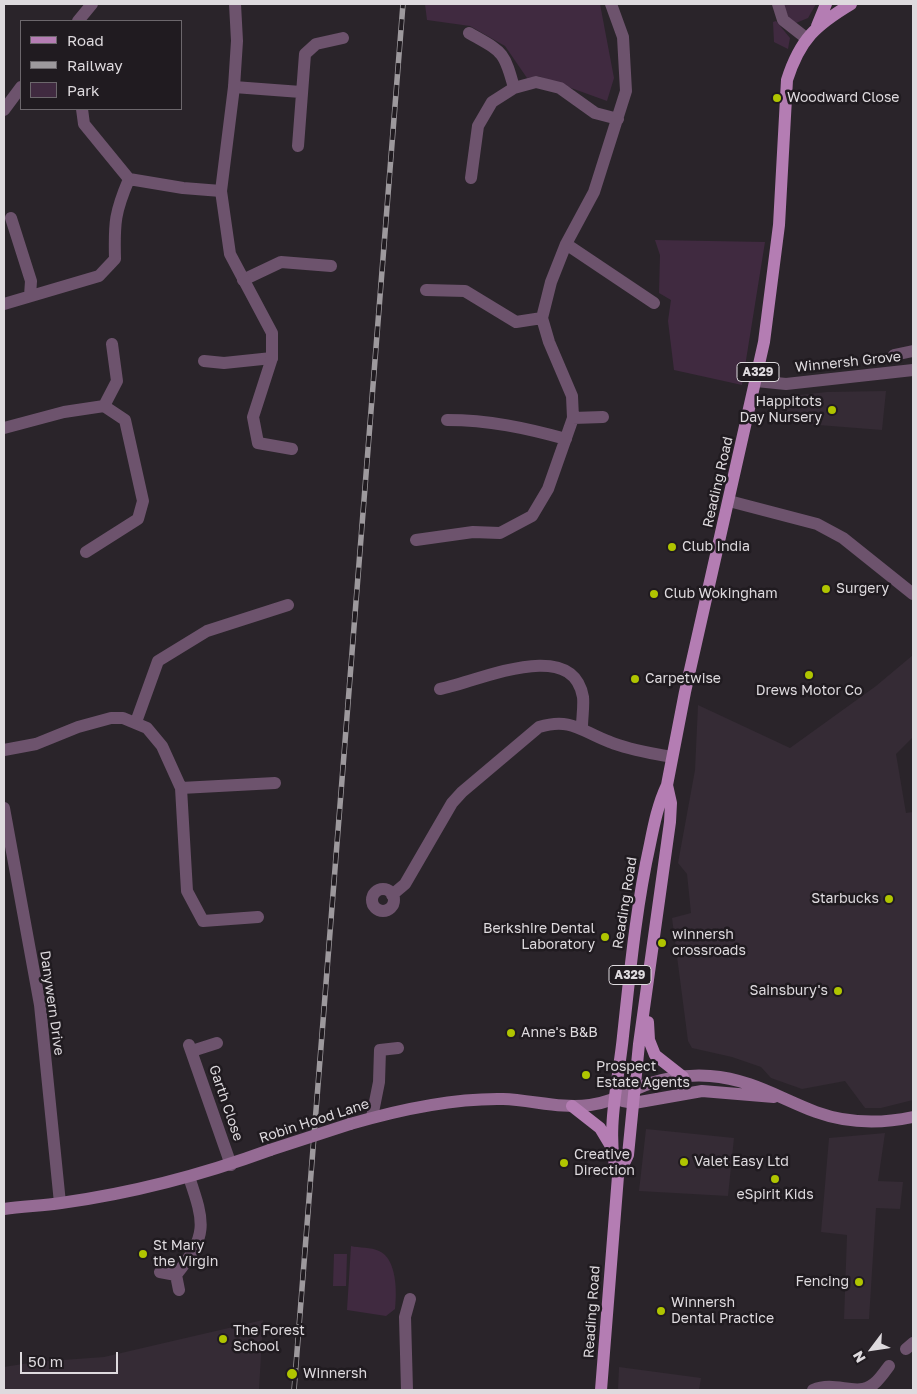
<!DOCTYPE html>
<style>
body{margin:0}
#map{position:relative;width:917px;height:1394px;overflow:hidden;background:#2a242a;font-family:"Golos Text",sans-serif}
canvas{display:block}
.frame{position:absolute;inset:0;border:5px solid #dedade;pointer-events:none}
.legend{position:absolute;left:20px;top:20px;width:162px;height:90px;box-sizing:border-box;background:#201b20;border:1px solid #6c676c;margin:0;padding:6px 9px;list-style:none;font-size:15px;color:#dedade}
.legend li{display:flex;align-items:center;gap:10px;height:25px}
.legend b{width:25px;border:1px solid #6c676c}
.north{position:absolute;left:847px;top:1324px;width:50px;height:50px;-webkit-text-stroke:4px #201b20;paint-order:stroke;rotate:239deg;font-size:14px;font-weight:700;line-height:20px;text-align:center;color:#dedade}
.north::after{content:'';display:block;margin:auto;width:18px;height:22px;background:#dedade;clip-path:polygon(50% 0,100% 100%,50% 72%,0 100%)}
.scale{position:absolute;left:20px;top:1352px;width:98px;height:22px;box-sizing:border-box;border:2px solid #dedade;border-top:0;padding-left:6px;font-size:15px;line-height:18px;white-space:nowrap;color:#dedade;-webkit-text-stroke:4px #201b20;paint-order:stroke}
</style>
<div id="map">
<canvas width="917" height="1394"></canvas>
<div class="frame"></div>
<ul class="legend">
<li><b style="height:6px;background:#b47db3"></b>Road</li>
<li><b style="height:6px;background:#9d999d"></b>Railway</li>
<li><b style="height:14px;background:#402a40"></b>Park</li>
</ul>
<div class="north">N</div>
<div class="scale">50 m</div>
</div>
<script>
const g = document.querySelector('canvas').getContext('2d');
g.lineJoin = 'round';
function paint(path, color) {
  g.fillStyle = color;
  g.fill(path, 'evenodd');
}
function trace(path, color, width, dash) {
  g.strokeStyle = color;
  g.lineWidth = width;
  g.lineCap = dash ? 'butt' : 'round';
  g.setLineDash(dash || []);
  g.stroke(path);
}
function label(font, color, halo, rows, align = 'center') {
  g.font = font + ' "Golos Text",sans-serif';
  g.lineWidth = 5;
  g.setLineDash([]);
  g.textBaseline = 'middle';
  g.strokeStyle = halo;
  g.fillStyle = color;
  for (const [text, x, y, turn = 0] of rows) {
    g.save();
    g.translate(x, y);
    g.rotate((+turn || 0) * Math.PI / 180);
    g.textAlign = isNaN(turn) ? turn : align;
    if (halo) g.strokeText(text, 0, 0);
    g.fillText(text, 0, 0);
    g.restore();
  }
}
paint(new Path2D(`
 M886,391L882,430L780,422L782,397L827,392Z
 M913,655V737L896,754L906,813L913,812V1100L881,1108H865L845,1081L802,1089L771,1078L761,1067L732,1057L692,1048L688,1041L672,918L691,913L687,874L678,863L695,770L698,705L790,748L876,686Z
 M646,1129L734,1138L728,1196L639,1191Z
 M885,1133L878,1181L903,1182L900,1209L876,1208L869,1319H844L847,1235L821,1232L829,1138Z
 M263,1320L259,1390H4V1367L35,1362L104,1357Z
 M619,1367L701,1378L699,1390H618Z`), '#352b35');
paint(new Path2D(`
 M425,4H600L614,78L607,101L538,76L527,78L505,46L470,26L427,20Z
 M782,4H816L808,18L796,23L791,22Z
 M776,21L790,38L788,49L774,42L773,22Z
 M655,240L765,242L742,385L674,370L668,321L671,300L659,293L660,255Z
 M351,1246C359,1248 371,1247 379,1251C397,1259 397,1292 395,1309L386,1316L347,1310Z
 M334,1254H347L346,1286H333Z`), '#402a40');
trace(new Path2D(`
 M778,4L783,20L806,38
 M78,21L92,4
 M469,33C502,52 504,50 514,88
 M234,87L301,92
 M82,109L84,124L129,179L183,188L221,191
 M4,110L21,87
 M298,146L305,54L316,44L343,38
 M471,178L478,126L492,102L514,88L536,82L560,88L595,113L618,119
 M11,218L31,281L30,296
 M566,244L654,303
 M243,280L281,262L331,266
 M426,290L465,291L516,322L542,318
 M4,304L99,276L115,259C114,222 115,212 129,179
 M894,355L913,351
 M204,361L224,363L272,358
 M756,381L786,384L913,370
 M104,406L117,381L112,344
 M573,418L603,417
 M447,420C489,420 526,428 566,439
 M4,428L64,412L104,406L125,420L143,501L138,519L86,552
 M729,501L817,524L843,538L913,594
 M416,540L473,532L500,533L532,516L548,489L573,418L572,396L549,342L542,318L551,282L566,244L594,192L626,91L623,37L611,4
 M440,689C475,683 572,635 583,697C584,706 582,718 582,727
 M136,722L158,661L207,631L288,605
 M4,750L36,744L78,727L111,718H123L147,728L162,746L181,788L187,891L203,921L258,917
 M181,788L275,783
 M4,808L40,1005L60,1203
 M372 900a11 11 0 1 1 22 0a11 11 0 1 1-22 0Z
 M392,895L405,884L452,803L462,792L539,727C572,717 582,732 610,742C629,750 651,753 671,757
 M189,1045L231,1165
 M192,1051L217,1043
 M372,1117L379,1082L380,1050L398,1048
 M160,1272L176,1275C208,1235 205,1224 189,1177
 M176,1275L179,1290
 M906,1349L913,1343
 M407,1390L405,1317L410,1299
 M813,1390C832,1382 848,1392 863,1389C875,1387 883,1374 889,1366`), '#6d536d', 12);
trace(new Path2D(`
 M235,4L237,41L234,87L221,191L230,254L272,333V358L253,417L258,443L292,449`), '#6d536d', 12);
trace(new Path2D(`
 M623,1101L634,1103L702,1091L774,1097
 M350,1124C398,1110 452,1098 503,1099C532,1100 561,1109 590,1105C607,1103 620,1096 636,1089C657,1079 686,1074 710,1076C751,1079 779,1098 816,1112C849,1124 880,1124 913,1117
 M4,1209C23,1206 42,1206 61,1203C133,1193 202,1175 270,1150`), '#956b94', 12);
trace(new Path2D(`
 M817,26L826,4
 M648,1022L649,1040L655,1055L683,1077
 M572,1106L600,1128L612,1148
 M618,1176L628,1155L639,1044L670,822L671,803L667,785
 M601,1390L618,1176C604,1137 619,1078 623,1036C630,972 636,907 650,844C654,824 658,804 667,785L685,692L764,342L779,225L787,80C800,39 816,25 851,4`), '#b47db3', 12);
const rail = new Path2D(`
 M294,1390L403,4`);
trace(rail, '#9d999d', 5.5);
trace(rail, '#201b20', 4, [11]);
trace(new Path2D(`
 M270,1150L350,1124`), '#956b94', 12);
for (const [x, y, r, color] of [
 [777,98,5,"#b0c500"],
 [832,410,5,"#b0c500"],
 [672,547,5,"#b0c500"],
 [826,589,5,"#b0c500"],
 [654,594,5,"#b0c500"],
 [809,675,5,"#b0c500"],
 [635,679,5,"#b0c500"],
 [889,899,5,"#b0c500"],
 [605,937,5,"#b0c500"],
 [662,943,5,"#b0c500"],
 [838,991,5,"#b0c500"],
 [511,1033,5,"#b0c500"],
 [586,1075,5,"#b0c500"],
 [684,1162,5,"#b0c500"],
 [564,1163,5,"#b0c500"],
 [775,1179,5,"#b0c500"],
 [143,1254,5,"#b0c500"],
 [859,1282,5,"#b0c500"],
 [661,1311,5,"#b0c500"],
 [223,1339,5,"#b0c500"],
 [292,1374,6,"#b0c500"]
]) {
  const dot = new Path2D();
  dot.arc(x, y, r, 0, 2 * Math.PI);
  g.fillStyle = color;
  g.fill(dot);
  trace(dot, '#201b20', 2);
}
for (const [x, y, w] of [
 [758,372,42],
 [630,975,42]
]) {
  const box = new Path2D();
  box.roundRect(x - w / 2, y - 9.5, w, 19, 4);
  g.fillStyle = '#201b20';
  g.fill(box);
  trace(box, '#dedade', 1);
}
label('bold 12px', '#dedade', null, [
 ["A329",758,372],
 ["A329",630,975]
]);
label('14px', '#dedade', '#201b20', [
 ["Woodward Close",787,98],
 ["Happitots",822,402,"right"],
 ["Day Nursery",822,418,"right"],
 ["Club India",682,547],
 ["Surgery",836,589],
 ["Club Wokingham",664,594],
 ["Carpetwise",645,679],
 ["Drews Motor Co",809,691,"center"],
 ["Starbucks",879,899,"right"],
 ["Berkshire Dental",595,929,"right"],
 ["Laboratory",595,945,"right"],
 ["winnersh",672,935],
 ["crossroads",672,951],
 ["Sainsbury's",828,991,"right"],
 ["Anne's B&B",521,1033],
 ["Prospect",596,1067],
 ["Estate Agents",596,1083],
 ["Creative",574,1155],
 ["Direction",574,1171],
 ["Valet Easy Ltd",694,1162],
 ["eSpirit Kids",775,1195,"center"],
 ["St Mary",153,1246],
 ["the Virgin",153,1262],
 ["Fencing",849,1282,"right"],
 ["Winnersh",671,1303],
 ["Dental Practice",671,1319],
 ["The Forest",233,1331],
 ["School",233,1347],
 ["Winnersh",303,1374]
], 'left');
label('14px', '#dedade', '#201b20', [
 ["Winnersh Grove",848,362,-6],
 ["Reading Road",718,482,-77],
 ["Reading Road",625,903,-81],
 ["Danywern Drive",52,1003,82],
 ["Garth Close",226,1103,71],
 ["Robin Hood Lane",314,1121,-18],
 ["Reading Road",592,1312,-86]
]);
</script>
